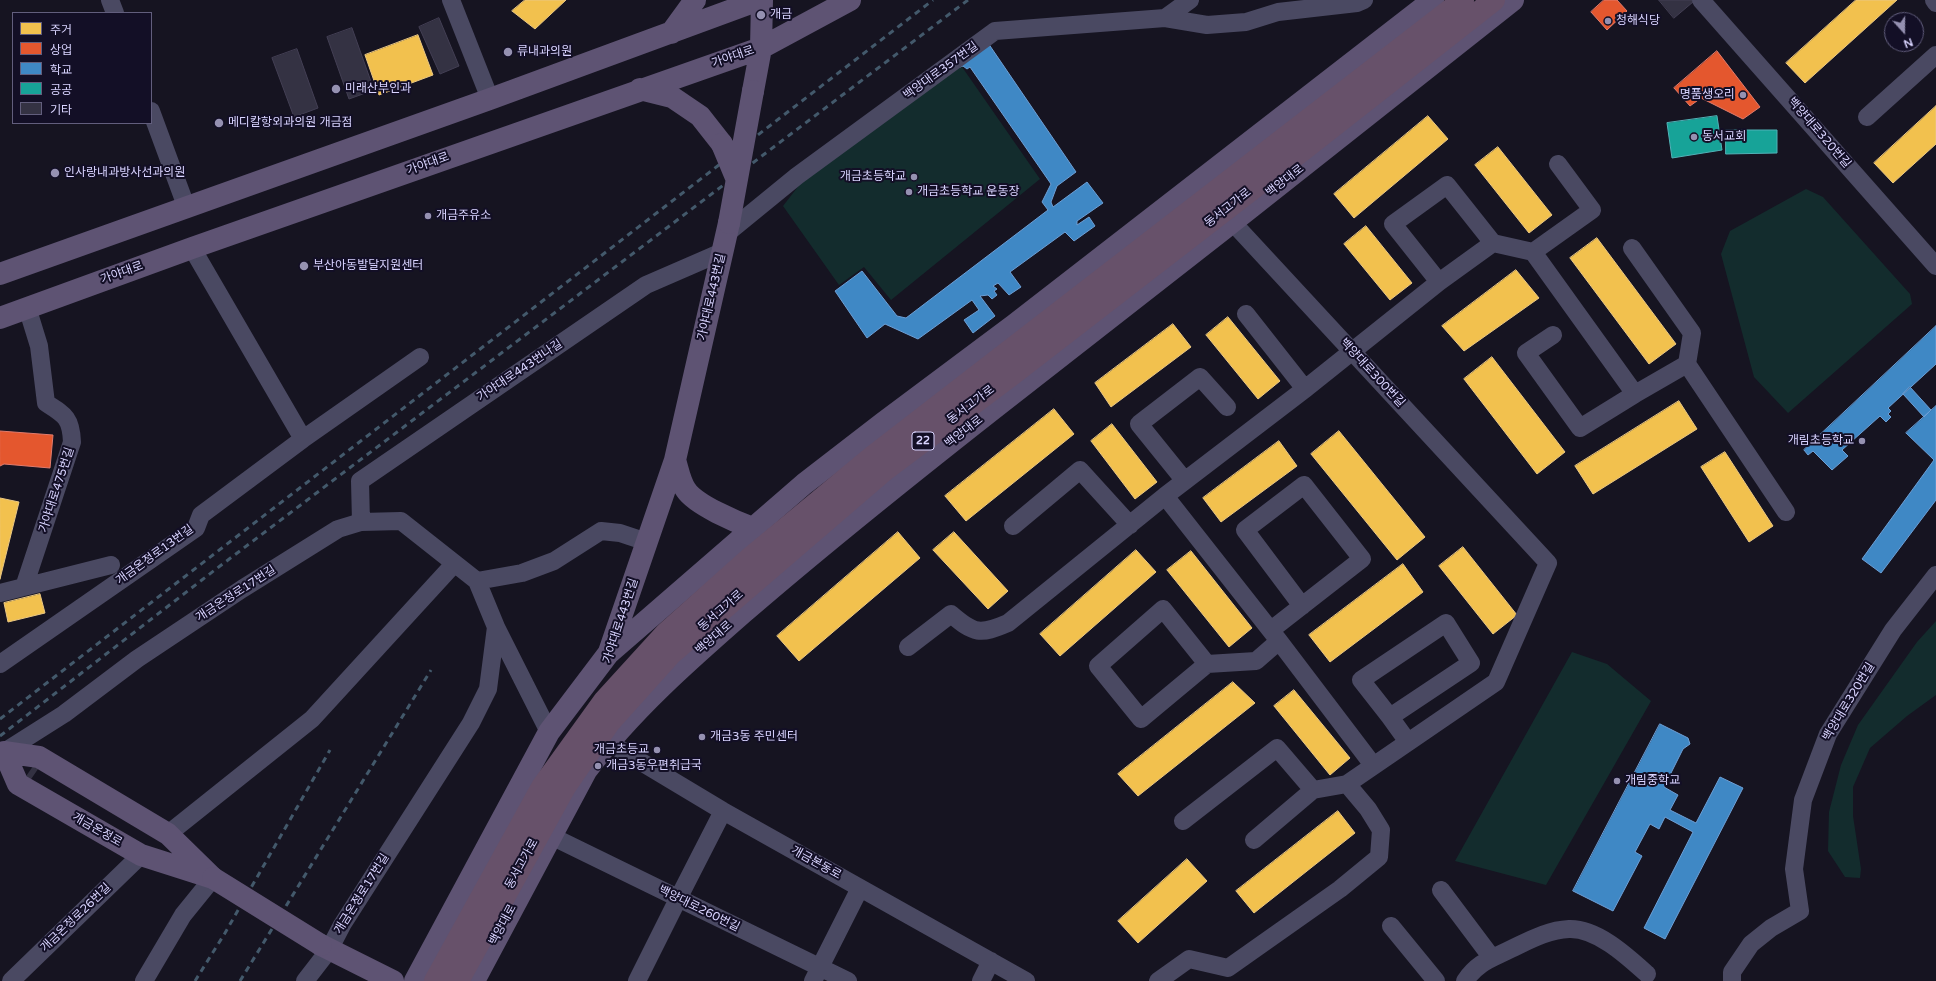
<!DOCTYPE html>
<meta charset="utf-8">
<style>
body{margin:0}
#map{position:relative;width:1936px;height:981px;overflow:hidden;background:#161421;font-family:"Varela Round","Noto Sans KR",sans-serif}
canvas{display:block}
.legend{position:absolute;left:12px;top:12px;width:140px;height:112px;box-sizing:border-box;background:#130f26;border:1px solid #625e7d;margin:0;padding:5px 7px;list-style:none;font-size:12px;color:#d9d4ff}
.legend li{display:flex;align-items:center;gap:8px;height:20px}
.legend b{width:20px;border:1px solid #625e7d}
.north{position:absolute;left:1884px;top:12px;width:40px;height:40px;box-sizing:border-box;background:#130f26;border:1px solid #625e7d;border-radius:50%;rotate:159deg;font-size:11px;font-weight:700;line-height:16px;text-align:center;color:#d9d4ff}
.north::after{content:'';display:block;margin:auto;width:14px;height:18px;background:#9591b1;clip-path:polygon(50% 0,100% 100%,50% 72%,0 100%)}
</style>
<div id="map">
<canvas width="1936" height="981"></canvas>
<ul class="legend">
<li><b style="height:11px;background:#f2c14e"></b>주거</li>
<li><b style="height:11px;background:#e4572e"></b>상업</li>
<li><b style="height:11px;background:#3f88c5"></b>학교</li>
<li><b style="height:11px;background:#17a398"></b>공공</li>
<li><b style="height:11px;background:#343243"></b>기타</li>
</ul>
<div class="north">N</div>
</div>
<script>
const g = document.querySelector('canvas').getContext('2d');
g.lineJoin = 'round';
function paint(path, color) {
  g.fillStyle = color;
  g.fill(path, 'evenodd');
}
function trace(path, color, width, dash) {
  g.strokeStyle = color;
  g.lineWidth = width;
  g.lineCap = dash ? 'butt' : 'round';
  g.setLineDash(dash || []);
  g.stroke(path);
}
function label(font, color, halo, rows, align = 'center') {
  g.font = font + ' "Varela Round","Noto Sans KR",sans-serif';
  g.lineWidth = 4;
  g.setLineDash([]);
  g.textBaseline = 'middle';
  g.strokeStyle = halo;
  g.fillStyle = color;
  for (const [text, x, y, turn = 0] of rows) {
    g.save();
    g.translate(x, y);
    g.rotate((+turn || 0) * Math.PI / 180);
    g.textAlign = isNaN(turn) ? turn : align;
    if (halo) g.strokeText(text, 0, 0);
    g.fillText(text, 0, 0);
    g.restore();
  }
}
paint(new Path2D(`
 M960,64L1040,179L891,300L864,267L839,285L783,206L807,175Z
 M1806,189L1823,197L1910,294L1912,304L1788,413L1754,377L1721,254L1730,231Z
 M1936,621V695L1907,716L1870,748L1853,787V816L1861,869L1860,878L1845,877L1828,851L1829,812L1841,765L1858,725L1917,642Z
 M1572,652L1607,664L1651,701L1546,885L1455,861Z`), '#132c2d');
const homes = new Path2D(`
 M525,0H566L535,29L512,11Z
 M1856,0H1897L1805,83L1786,63Z
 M418,35L433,75L379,95L365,55Z
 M1936,106V144L1893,183L1874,163Z
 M1428,116L1448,139L1354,218L1334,194Z
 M1498,147L1552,215L1529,233L1475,165Z
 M1366,226L1412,283L1390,300L1344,244Z
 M1597,238L1676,344L1649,364L1570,258Z
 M1516,270L1539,298L1464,351L1442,326Z
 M1228,317L1280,381L1258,399L1206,335Z
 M1173,324L1191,347L1111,407L1095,383Z
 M1492,357L1565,452L1537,474L1464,379Z
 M1679,401L1697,429L1593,494L1575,466Z
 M1054,409L1074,434L966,521L945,496Z
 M1112,424L1157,482L1135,499L1091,441Z
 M1339,431L1425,537L1397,560L1311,454Z
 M1279,441L1297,466L1221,522L1203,498Z
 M1725,452L1773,526L1749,542L1701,467Z
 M0,498L19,502L0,579Z
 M898,532L920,558L799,661L777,636Z
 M954,532L1008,591L988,609L933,550Z
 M1463,547L1517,615L1493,634L1439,566Z
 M1136,550L1156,572L1060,656L1040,634Z
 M1191,551L1252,628L1229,647L1167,570Z
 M1403,564L1423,592L1330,662L1309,635Z
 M40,594L45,613L8,622L4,603Z
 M1233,682L1255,703L1138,796L1118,774Z
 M1294,690L1350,758L1330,775L1274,706Z
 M1338,811L1355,833L1254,913L1236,891Z
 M1187,859L1207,881L1138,943L1118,921Z`);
paint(homes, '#f2c14e');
trace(homes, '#eac783', 1);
const shops = new Path2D(`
 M1604,0H1617L1627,11L1607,30L1591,12Z
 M1717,51L1760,107L1743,119L1701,98L1690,106L1674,88Z
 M0,431L53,435L50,468L4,464L0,466Z`);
paint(shops, '#e4572e');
trace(shops, '#e17c6d', 1);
const schools = new Path2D(`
 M986,40L1076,172L1057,186L1051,202L1053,207L1087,182L1103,203L1077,221V225L1089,217L1095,226L1074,241L1065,232L1010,272L1021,287L1009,295L998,283L993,286L997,289L994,291L997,295L992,299L988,295L980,296L995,316L973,333L964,320L979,310L972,300L918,339L885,324L867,338L835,291L862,271L897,316L906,318L1048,210L1042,202L1051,184L970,67L967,69L963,66L960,67Z
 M1936,326V364L1888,408L1891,411L1888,414L1891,417L1886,422L1880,416L1842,450L1848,456L1832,470L1813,451L1808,455L1804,450Z
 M1910,387L1931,410L1924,417L1903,394Z
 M1936,406V500L1881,573L1862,559L1934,460L1906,433Z
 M1660,724L1688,738L1690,744L1683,749L1664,787L1678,795L1670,810L1696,823L1720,777L1743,788L1665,939L1644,928L1693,832L1665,817L1659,829L1650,824L1635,852L1642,856L1613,911L1573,891Z`);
paint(schools, '#3f88c5');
trace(schools, '#6d9fd6', 1);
const public = new Path2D(`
 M1717,116L1722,150L1672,158L1667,123Z
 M1726,130H1777V153L1726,154Z`);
paint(public, '#17a398');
trace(public, '#51b2b7', 1);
const building = new Path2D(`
 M1659,0H1692L1693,2L1674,18Z
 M439,18L459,66L440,74L419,27Z
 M352,28L374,90L349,99L327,37Z
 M297,49L318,108L294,117L272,58Z`);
paint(building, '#343243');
trace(building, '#433f54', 1);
trace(new Path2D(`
 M4,750L36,772`), '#333142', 22, [22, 11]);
trace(new Path2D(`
 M110,0L115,13
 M451,0L490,99
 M1701,0L1936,266
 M1934,0L1936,3
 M1165,18L1207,25L1246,22L1278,12L1357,3L1364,0
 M151,111L186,206
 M1867,117L1936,55
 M1223,212L1548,563L1496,682L1347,784L1313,790L1254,840
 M726,234L797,176L995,31L1165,18L1190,0
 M192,248L303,439
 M1533,252L1635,394L1687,364L1692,333L1632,248
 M1439,282L1393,224L1447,185L1493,243
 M1246,314L1305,389
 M1553,335L1526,353L1580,428L1635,394
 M1687,364L1786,512
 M1185,481L1139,424L1200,377L1227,407
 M1165,496L1279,641L1373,765
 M361,522L360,481L646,285L722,252
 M1013,526L1080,470L1130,525
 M24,587L72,442C71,418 65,415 46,403L39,346L27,307
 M0,593L111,565
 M496,627L549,732
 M1271,630L1362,559L1304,485L1245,530L1302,606
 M908,647L951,614C974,634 980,635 1008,623L1165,496L1305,389L1439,282L1493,243L1533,252L1592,210L1558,164
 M0,664L196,528L201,515L303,439L420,357
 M1207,664L1163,609L1098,666L1141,719L1207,664L1256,661L1279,641
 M1390,717L1361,680L1446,623L1471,663L1390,717L1408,742
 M608,742L723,811L1026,981
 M0,756L4,752L64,714L137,659L242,589L338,529L361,522L401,521L477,581L522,573L554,561L601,531L620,533L647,542
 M1183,821L1277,748L1313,790
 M168,834L312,719L454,564
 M551,836L848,981
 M1441,890L1492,958
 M1391,926L1436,981
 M11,981L141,855
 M144,981L183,915L213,878
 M305,981L329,950L342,925L471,723L488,689L496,627L477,581
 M637,981L678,899L723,811
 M813,981L860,888
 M981,981L991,961
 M1158,981L1189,959L1228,968L1340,889L1379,857L1381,830L1368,809L1347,784
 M1465,981C1478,962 1491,959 1511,949C1530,940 1548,930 1569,929C1597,928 1627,956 1647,974
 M1732,981V972L1751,944L1771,928L1800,911L1794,869L1803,800L1828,734L1893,630L1936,575`), '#4a4962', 18);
trace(new Path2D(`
 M671,33L695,0
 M640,89L672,97L700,116L722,144
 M753,91L761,48L762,0
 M0,274L490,99L759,0
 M0,318L192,248L761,48L850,0
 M675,460C678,469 680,482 686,490C696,505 736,522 753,528
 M609,652L675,460L729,223
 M4,752L39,757L168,834L213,878L141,855L18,784Z
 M321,945L393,981
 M415,981L549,732L608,654L804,484L883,423L1014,325L1433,0
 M474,981L586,771C631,711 688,661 744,612C825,542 909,475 993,409C1167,274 1341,137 1513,0`), '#5e5373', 22);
trace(new Path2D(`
 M0,719L933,0
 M0,736L220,566L968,0
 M195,981L225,933L330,750
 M240,981L431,670`), '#43596b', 3, [6, 5]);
trace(new Path2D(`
 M722,144L737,180
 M729,223L753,91
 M213,878L321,945`), '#5e5373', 22);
trace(new Path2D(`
 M435,981L542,787L604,701L666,633L750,558L872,457L1463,0
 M458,981L565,787L609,723L671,654L885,470L1013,374L1308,146L1494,0`), '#67516a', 22);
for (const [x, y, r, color] of [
 [761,15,5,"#9591b1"],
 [1608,21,4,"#9591b1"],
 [508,52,5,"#9591b1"],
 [336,89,5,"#9591b1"],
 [1743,95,4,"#9591b1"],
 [219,123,5,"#9591b1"],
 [1694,137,4,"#9591b1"],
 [55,173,5,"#9591b1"],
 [914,177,4,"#9591b1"],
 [909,192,4,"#9591b1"],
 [428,216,4,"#9591b1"],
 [304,266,5,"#9591b1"],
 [1862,441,4,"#9591b1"],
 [702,737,4,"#9591b1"],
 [657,750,4,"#9591b1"],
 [598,766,4,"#9591b1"],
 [1617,781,4,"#9591b1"]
]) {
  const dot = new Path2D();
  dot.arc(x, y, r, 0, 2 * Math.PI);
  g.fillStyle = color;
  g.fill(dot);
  trace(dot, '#130f26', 1.5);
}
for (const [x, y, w] of [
 [923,441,22]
]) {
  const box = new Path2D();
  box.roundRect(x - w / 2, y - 9, w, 18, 3);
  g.fillStyle = '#130f26';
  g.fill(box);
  trace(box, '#d9d4ff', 1);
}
label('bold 11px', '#d9d4ff', null, [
 ["22",923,441]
]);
label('12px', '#d9d4ff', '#130f26', [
 ["개금",770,15],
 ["청해식당",1616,21],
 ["류내과의원",517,52],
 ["미래산부인과",345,89],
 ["명품생오리",1735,95,"right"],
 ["메디칼항외과의원 개금점",228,123],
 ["동서교회",1702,137],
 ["인사랑내과방사선과의원",64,173],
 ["개금초등학교",906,177,"right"],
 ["개금초등학교 운동장",917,192],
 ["개금주유소",436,216],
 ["부산아동발달지원센터",313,266],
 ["개림초등학교",1854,441,"right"],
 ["개금3동 주민센터",710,737],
 ["개금초등교",649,750,"right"],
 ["개금3동우편취급국",606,766],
 ["개림중학교",1625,781]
], 'left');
label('12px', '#d9d4ff', '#130f26', [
 ["가야대로",733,57,-19],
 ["백양대로357번길",941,71,-36],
 ["백양대로320번길",1819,133,49],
 ["가야대로",428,164,-20],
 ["백양대로",1285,181,-38],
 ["동서고가로",1228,208,-38],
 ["가야대로",122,273,-20],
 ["가야대로443번길",712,297,-77],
 ["가야대로443번나길",520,371,-34],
 ["백양대로300번길",1372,373,47],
 ["동서고가로",971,405,-37],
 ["백양대로",964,432,-38],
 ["가야대로475번길",57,490,-72],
 ["개금온정로13번길",155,555,-36],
 ["개금온정로17번길",236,594,-33],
 ["동서고가로",721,611,-41],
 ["가야대로443번길",621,621,-72],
 ["백양대로",714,638,-41],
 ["백양대로320번길",1849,702,-59],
 ["개금온정로",97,830,30],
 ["개금본동로",816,863,29],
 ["동서고가로",522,864,-61],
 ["개금온정로17번길",362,894,-58],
 ["백양대로260번길",699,909,26],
 ["개금온정로26번길",76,918,-44],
 ["백양대로",503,925,-62]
]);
</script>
